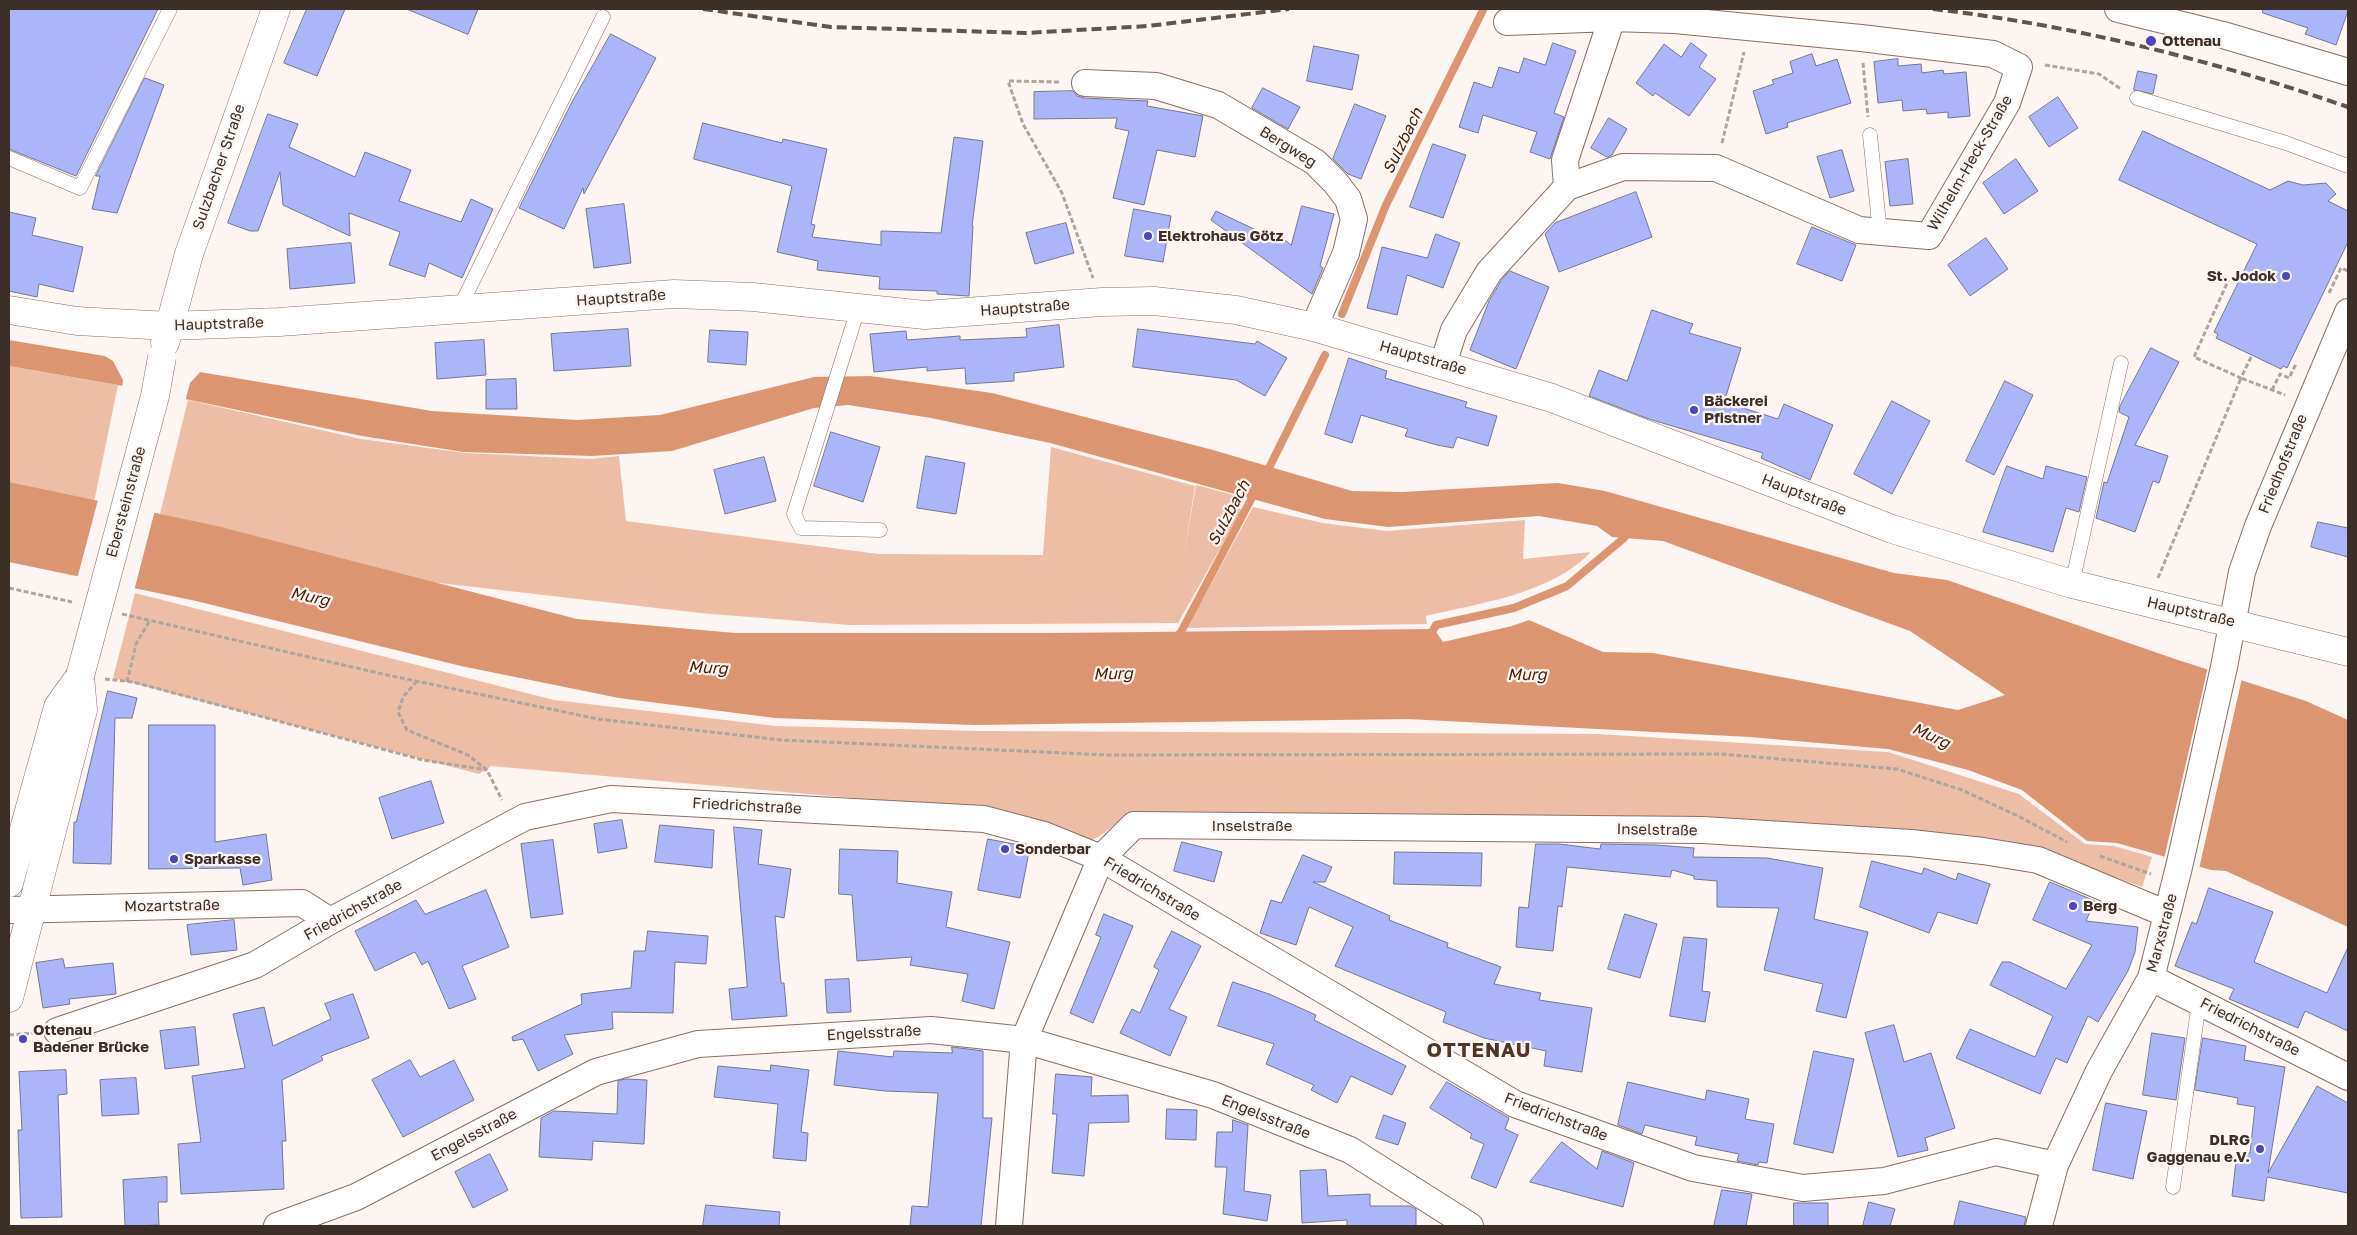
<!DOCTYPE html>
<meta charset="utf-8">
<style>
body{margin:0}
#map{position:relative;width:2357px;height:1235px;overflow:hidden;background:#fcf5f1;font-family:"Golos Text",sans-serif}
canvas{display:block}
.frame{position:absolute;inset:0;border:10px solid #3b2f28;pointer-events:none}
</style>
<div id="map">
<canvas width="2357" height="1235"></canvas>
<div class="frame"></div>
</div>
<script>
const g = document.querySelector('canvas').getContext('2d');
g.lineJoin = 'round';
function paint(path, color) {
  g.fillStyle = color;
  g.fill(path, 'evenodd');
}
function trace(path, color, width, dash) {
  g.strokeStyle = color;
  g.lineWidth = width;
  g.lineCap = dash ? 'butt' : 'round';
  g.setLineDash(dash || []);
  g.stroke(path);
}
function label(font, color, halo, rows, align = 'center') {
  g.font = font + ' "Golos Text",sans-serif';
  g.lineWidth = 4.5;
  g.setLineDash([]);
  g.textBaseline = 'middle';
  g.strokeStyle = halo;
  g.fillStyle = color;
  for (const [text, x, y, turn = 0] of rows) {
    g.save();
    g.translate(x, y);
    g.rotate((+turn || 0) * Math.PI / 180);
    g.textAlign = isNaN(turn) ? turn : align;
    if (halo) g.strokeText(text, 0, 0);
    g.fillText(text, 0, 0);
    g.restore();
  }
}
paint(new Path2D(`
 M9,366L118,385L94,502L9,482Z
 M188,400L361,439L465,453L590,459L619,456L626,521L878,554L1043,555L1051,447L1195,486L1184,555L1196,485L1241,497L1234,506L1242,510L1178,623L849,625L700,613L422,581L160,514Z
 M1253,507L1323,523L1387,531L1525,520L1523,559L1591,552C1551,594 1480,603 1426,616L1427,624L1187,628Z
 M135,593L554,700L776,726L980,731L1597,734L1888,752L2019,794L2085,844L2114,846L2152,857L2142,887L2047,853L1928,832L1695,817L1128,816C1112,824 1107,834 1090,841L989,810L491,766L479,774L113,678Z`), '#edbea5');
paint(new Path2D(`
 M9,340L432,411L577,420L660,415L814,377L870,376L992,393L1213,450L1352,491L1402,492L1558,483L1605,491L1894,573L1947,580L2175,659L2306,701L2348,720V927L2226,871L2211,870L2117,843L2087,841L2022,790L1968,770L1888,749L1750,737L1408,719L974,725L775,718L619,698L461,666L196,601L9,562V482L217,526L577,619L735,633H1052L1434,629L1443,642L1512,626L1529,620L1603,652L1653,653L1958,710L2005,695L1910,631L1663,541L1612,537L1597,526L1539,516L1388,527L1325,519L1050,443L931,418L848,405L814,408L672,451L592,456L463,452L362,436L118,385L9,366Z`), '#db9671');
paint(new Path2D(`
 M100,353L202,370L190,383L185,402L122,388L123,380L113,361Z
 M98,500L155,510L134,591L77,579Z
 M2208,667L2242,678L2199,869L2164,859Z`), '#fcf5f1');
trace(new Path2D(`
 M1342,314L1386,205L1483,10
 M1266,474L1325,355
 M1429,638L1436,625L1514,608L1567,586L1624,538L1629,530
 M1174,639L1181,632L1256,490`), '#db9671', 8);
const building = new Path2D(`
 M9,9H158L76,176L9,149Z
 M307,9H345L317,76L284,63Z
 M407,9H478L468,34Z
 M2263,9H2348V11L2336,45L2305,34L2308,28L2263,13Z
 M611,34L656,58L584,194L583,188L564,229L519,208L572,102Z
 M1553,43L1576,51L1554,113L1564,117L1550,159L1530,152L1537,132L1483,115L1478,133L1459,127L1474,82L1492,88L1499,67L1519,73L1524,58L1545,65Z
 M1691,43L1707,55L1699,67L1716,79L1689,116L1655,93L1653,96L1636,83L1664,44L1681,57Z
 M1314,46L1359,55L1352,90L1307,81Z
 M1812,54L1816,66L1837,59L1851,103L1787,123L1788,127L1766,134L1753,91L1774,84L1772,80L1793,73L1790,62Z
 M1898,59V66L1921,64L1922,73L1943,70L1944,74L1966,72L1970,116L1948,118V112L1927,114L1926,109L1903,111L1902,100L1878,103L1874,62Z
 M2138,71L2157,75L2153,94L2134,90Z
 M145,78L164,85L117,213L92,209L100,176H96Z
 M1263,88L1300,107L1288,129L1252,108Z
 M1073,91L1077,96L1084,98L1148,101L1147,106L1203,116L1195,157L1157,150L1144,205L1113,198L1129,131L1115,128L1117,118L1034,119V92Z
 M2058,97L2078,128L2049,147L2029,117Z
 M1355,104L1386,116L1361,179L1348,174L1333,159Z
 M268,114L298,124L289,147L355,177L365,152L411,170L399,201L461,222L471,199L493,209L462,278L429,263L425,277L389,265L400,232L349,213L350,236L283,205L280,172L258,231H250L228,223Z
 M1609,118L1627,129L1612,155L1607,157L1591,148Z
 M703,123L782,143L783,139L827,149L811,224L815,225L812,237L881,245V231L941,233L954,137L983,141L972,226H973L969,296L937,294V291L879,289L880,277L817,270L818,261L777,252L792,186L694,159Z
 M2143,131L2270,190L2288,181L2303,185L2326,183L2336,194L2328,201L2348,211V242L2287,368L2283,366L2281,369L2216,338L2218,334L2214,332L2257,244L2119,180Z
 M1433,144L1466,155L1443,218L1410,207Z
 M1842,150L1854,191L1830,198L1817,157Z
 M1908,159L1913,204L1890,206L1885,162Z
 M2016,159L2038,191L2004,214L1983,183Z
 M1636,192L1652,237L1559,272L1545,234L1555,223Z
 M624,204L631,263L594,268L586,209Z
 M1302,206L1334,214L1320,266L1323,268L1312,294L1211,220L1216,211L1277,240L1280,236L1291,245Z
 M1134,209L1171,216L1163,262L1125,256Z
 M9,212L36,218L32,235L83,247L73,292L39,284L37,297L9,291Z
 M1066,223L1074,253L1035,264L1026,233Z
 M1812,227L1856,245L1842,281L1797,264Z
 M1436,234L1460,243L1443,288L1407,275L1397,315L1367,308L1382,247L1427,258Z
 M1986,238L2008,269L1970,296L1948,265Z
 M351,243L355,283L290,289L287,249Z
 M1510,271L1549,287L1516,369L1470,350L1489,301L1501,281Z
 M1652,310L1693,324L1689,333L1741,348L1724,402L1778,419L1784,404L1833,425L1810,480L1761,458L1763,453L1649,419L1589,396L1599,370L1627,381Z
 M1059,325L1064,367L1014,373V381L966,384L965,368L927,371V367L874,372L870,334L906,331L907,340L960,336V340L1027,337L1026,329Z
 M628,329L631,366L554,371L551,334Z
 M1138,329L1255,344L1257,341L1287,358L1265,396L1236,380L1133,367Z
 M710,330L748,332L746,365L708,362Z
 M484,340L486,375L437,379L435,343Z
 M2151,348L2179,362L2135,445L2168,456L2159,483L2153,481L2135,532L2096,518L2104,482L2107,483L2129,417L2119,412L2120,406Z
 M1349,358L1387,371L1385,378L1467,402L1465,407L1497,416L1488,446L1457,437L1453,448L1437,445L1405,436L1408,429L1361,415L1352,443L1325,434Z
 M516,379L517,409H486V380Z
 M2005,381L2033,395L1994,475L1966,461Z
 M1892,401L1930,421L1892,494L1854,474Z
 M831,432L880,447L863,502L814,486Z
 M926,456L965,463L956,514L917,508Z
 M764,457L776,501L725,514L714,470Z
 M2007,466L2043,479L2046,466L2087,477L2079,512L2066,508L2053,552L1983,532Z
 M2318,522L2348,528V557L2311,547Z
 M108,691L137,698L132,718H115L111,864L73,863L74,822H76Z
 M149,725H215V842L266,834L272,880L243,885L240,868L149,869Z
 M431,781L444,823L392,839L379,798Z
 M622,820L627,848L598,853L594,824Z
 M660,825L714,830L712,868L655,862Z
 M734,827L762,830L758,864L791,869L784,918L775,916L781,983H784L787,1016L732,1020L729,989L747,987Z
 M988,839L1030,847L1020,898L978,890Z
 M553,840L563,914L531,918L521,844Z
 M1182,842L1222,852L1214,882L1174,871Z
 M1536,844H1559L1600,849L1601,844L1656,845L1694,848L1693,857L1767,858L1823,868L1814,919L1868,932L1846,1018L1816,1011L1823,984L1764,970L1779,908L1717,907V881L1694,879V876L1672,870L1670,877L1567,867L1562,907L1558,906L1553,951L1516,947L1519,907L1528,908Z
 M840,849L898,851L897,883L952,892L946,927L1010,942L994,1009L962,1001L968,974L910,965L912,957L857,961L852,895L839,894Z
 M1395,852L1482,853L1481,886L1394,884Z
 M1303,855L1332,867L1325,882H1313L1390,916L1389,920L1448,943L1447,947L1501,967L1494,984L1541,993L1539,1000L1592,1008L1582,1072L1544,1066L1546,1051L1484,1038L1443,1022L1446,1012L1335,966L1353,927L1309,907L1296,945L1260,933L1271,900L1281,903Z
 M1872,861L1922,874L1924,868L1956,880L1958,873L1990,884L1977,924L1938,912L1929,933L1860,907Z
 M2050,882L2095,901L2086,921L2138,927L2135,952L2128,971L2098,1022L2088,1016L2067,1063L2056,1058L2040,1094L1956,1058L1970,1029L2035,1057L2053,1016L1990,985L2002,962H2010L2066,989L2092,945L2033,920Z
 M2209,888L2273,912L2254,962L2327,993L2348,947V1031L2305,1011L2298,1028L2229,999L2234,989L2175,966L2192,922L2196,924Z
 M486,890L509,947L462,966L476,999L449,1009L428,961L422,965L415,952L375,971L355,931L416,900L425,914Z
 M1104,914L1133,926L1093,1023L1070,1013L1101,937L1096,935Z
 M1625,914L1657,924L1640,978L1608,969Z
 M234,920L237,950L191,955L187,925Z
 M648,931L708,936L706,964L675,962L673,1013L612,1012L613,1029L564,1035L573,1054L538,1071L523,1039L513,1041L512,1037L582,1004L581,994L631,988L634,951H645Z
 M1172,931L1201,946L1169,1009L1187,1017L1170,1056L1120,1033L1132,1009L1140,1013L1159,970L1154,967Z
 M1684,937L1707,939L1702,991L1710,992L1705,1022L1670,1016Z
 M63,959L65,968L113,963L116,994L69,999L70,1004L43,1008L36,963Z
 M849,979L851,1012L827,1013L825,980Z
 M1233,982L1269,994L1316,1015L1314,1020L1406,1066L1392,1095L1351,1076L1337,1103L1311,1090L1314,1085L1266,1064L1274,1044L1218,1026Z
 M353,994L369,1038L321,1056L323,1060L282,1080L286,1141H282L284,1189L181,1194L178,1144L201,1142L192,1076L245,1068L233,1014L264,1007L273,1046L331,1019L325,1004Z
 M1894,1025L1904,1062L1931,1053L1955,1128L1925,1138L1928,1150L1898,1157L1865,1033Z
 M195,1027L199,1065L165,1069L160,1031Z
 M2152,1033L2185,1038L2176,1100L2143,1095Z
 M2203,1038L2246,1046L2244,1060L2285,1067L2268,1173L2317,1086L2348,1103V1193L2267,1177L2264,1201L2232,1196L2237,1152L2250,1153L2255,1107L2237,1104L2238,1098L2195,1090Z
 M952,1047L983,1051V1118H992L981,1226H910L912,1206L928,1207L938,1093L885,1091L834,1085L838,1051L893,1057L894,1051L952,1053Z
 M1814,1051L1854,1059L1833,1153L1794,1144Z
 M410,1060L420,1077L454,1060L474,1100L403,1137L372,1080Z
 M771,1065L809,1070L801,1132L808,1133L806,1161L773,1158L778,1104L714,1097L718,1066L770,1071Z
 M66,1070L67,1094L58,1095L62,1217L21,1218L18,1130H22L19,1072Z
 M1056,1074L1092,1077L1091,1096L1128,1095L1129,1122L1089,1123L1084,1176L1052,1173L1057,1114H1053Z
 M136,1078L139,1114L102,1116L100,1080Z
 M626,1079L647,1080L644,1144L593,1141L592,1160L539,1157L541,1118L554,1111L617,1114L618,1081Z
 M1447,1082L1509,1118L1505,1129L1518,1135L1496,1188L1471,1178L1484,1144L1470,1138L1472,1134L1430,1108Z
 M1628,1082L1705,1100L1707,1090L1749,1099L1745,1119L1774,1124L1767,1163L1759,1162L1758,1165L1737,1161L1739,1154L1695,1145L1697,1137L1645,1125L1642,1134L1618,1125Z
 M2106,1103L2147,1111L2133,1179L2093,1170Z
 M1167,1109L1197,1110L1196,1140L1166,1139Z
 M1384,1115L1406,1123L1398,1145L1376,1138Z
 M1233,1120L1248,1125L1244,1191L1271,1195L1267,1221L1223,1214L1227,1167H1215L1217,1132H1232Z
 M1562,1142L1597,1169L1602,1151L1634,1163L1623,1207L1530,1182Z
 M490,1154L508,1190L473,1208L455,1172Z
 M1326,1170L1328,1196L1370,1194V1206H1410L1416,1209V1226H1347V1220L1302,1223L1300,1171Z
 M167,1177V1202H158L159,1225L125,1226L123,1180Z
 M1722,1190L1752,1194L1746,1226H1714Z
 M1960,1201L2026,1217L2024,1226H1954Z
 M1869,1202L1895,1209L1890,1226H1863Z
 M1794,1203H1828V1226H1794Z
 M706,1205L780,1212L779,1226H703Z`);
paint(building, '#adb5fa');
trace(building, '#737793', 1);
const service = new Path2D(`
 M2137,98L2286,143L2348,166
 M1870,135L1880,233
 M9,158L80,188L170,9
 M459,309L603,17
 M858,309L794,514L801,528L880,530
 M2072,584L2121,363
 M2173,1187L2199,1002`);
const minor = new Path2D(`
 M2118,9L2223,35L2348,72
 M1085,83L1156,86L1218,105L1315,162L1335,182L1348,199L1354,219L1346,253L1314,327
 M1567,187L1565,160L1612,18
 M1443,364L1454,330L1489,272L1567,187L1623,167L1716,168L1859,230L1929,236L2007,103L2019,67L1993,54L1861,38L1675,20L1612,18L1507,22
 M9,910L302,903L330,921
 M2151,978L2348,1077
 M57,1031L255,965L330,921L525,817L611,799L984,819L1044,835L1101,858L1515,1104L1693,1168L1803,1188L1884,1181L1996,1152L2055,1165
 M277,1226L356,1197L596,1072L698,1044L931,1030L1024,1040L1213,1095L1350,1150L1470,1226
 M1009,1226L1024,1040L1101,858L1134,825L1703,830L1911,843L1983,851L2038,860L2167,914
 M2039,1226L2055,1165L2099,1071L2151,978L2179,867L2224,667L2242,572L2258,526L2348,312`);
const tertiary = new Path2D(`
 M9,310L77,321L169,326L279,322L674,294L753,297L925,315L1102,302L1154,301L1236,310L1314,327L1552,398L1892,529L2072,584L2348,652
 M165,343L189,254L276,9
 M9,883L58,707L80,676
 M9,998L83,710L80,676`);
trace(service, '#8c6f60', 15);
trace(minor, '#8c6f60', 28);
trace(tertiary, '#8c6f60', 29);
trace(new Path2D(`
 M1863,63L1868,117
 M2045,65L2099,74L2121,89
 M1059,82L1008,81L1023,124L1062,193L1093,278
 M1722,143L1744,52
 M2224,279L2228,281L2194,357L2241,378L2252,355
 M2329,293L2341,268L2348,271
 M2272,390L2280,374L2289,378L2296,364
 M2158,578L2241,378L2285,395
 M9,588L72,602
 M122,614L387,675L598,719L781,740L1107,755L1721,754L1897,769L1962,790L2018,816L2067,842
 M105,679L133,682L423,760L487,770
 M417,681L403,697L398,712L407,730L468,755L487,770L502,800
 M127,682L136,644L150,620
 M2100,856L2151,874
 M9,1035L34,1033`), '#aea59f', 3, [5, 2.5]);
trace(service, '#fff', 14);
trace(minor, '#fff', 26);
trace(tertiary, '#fff', 28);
trace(new Path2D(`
 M703,9L831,27L1026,33L1148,26L1289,9
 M1933,9C2074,25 2215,61 2348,107`), '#5f544e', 4, [10, 5]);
const tertiaryBridge = new Path2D(`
 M80,676L155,396L162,357`);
trace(tertiaryBridge, '#8c6f60', 29, []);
trace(tertiaryBridge, '#fff', 28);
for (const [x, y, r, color] of [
 [2151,41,6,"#4b46bd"],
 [1148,236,5,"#4b46bd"],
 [2286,276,5,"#4b46bd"],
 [1694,410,5,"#4b46bd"],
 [1005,849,5,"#4b46bd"],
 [174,859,5,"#4b46bd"],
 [2073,906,5,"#4b46bd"],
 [23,1039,5,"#4b46bd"],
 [2260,1149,5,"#4b46bd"]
]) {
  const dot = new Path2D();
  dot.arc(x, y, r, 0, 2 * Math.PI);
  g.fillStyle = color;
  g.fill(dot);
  trace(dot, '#fcf5f1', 2);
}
label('bold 15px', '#3b2f28', '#fcf5f1', [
 ["Ottenau",2162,41],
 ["Elektrohaus Götz",1158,236],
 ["St. Jodok",2276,276,"right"],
 ["Bäckerei",1704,401],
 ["Pfistner",1704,418],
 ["Sonderbar",1015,849],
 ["Sparkasse",184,859],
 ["Berg",2083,906],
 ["Ottenau",33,1030],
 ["Badener Brücke",33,1047],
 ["DLRG",2250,1140,"right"],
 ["Gaggenau e.V.",2250,1157,"right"]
], 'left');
label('15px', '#3b2f28', '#fcf5f1', [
 ["Bergweg",1288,147,32],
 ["Wilhelm-Heck-Straße",1970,163,-60],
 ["Sulzbacher Straße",219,167,-71],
 ["Hauptstraße",621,298,-4],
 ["Hauptstraße",1025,308,-4],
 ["Hauptstraße",219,324,-2],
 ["Hauptstraße",1423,358,16],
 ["Friedhofstraße",2283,464,-68],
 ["Hauptstraße",1804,495,21],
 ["Ebersteinstraße",126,502,-75],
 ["Hauptstraße",2191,612,13],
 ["Friedrichstraße",747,806,3],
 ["Inselstraße",1252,826],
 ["Inselstraße",1657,830,1],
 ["Friedrichstraße",1152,889,31],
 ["Mozartstraße",172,906,-1],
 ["Friedrichstraße",353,910,-29],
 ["Marxstraße",2162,933,-75],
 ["Friedrichstraße",2250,1027,27],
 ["Engelsstraße",874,1033,-3],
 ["Engelsstraße",1266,1117,22],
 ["Friedrichstraße",1556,1117,21],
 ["Engelsstraße",474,1135,-28]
]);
label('italic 16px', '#4b2003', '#fcf5f1', [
 ["Sulzbach",1403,141,-64],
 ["Sulzbach",1229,513,-62],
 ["Murg",310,597,12],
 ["Murg",708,668,3],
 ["Murg",1113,674,-1],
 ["Murg",1527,675],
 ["Murg",1931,736,25]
]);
g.letterSpacing = '1px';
label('bold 20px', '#503628', '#fcf5f1', [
 ["OTTENAU",1479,1051]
]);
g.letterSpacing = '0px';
</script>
